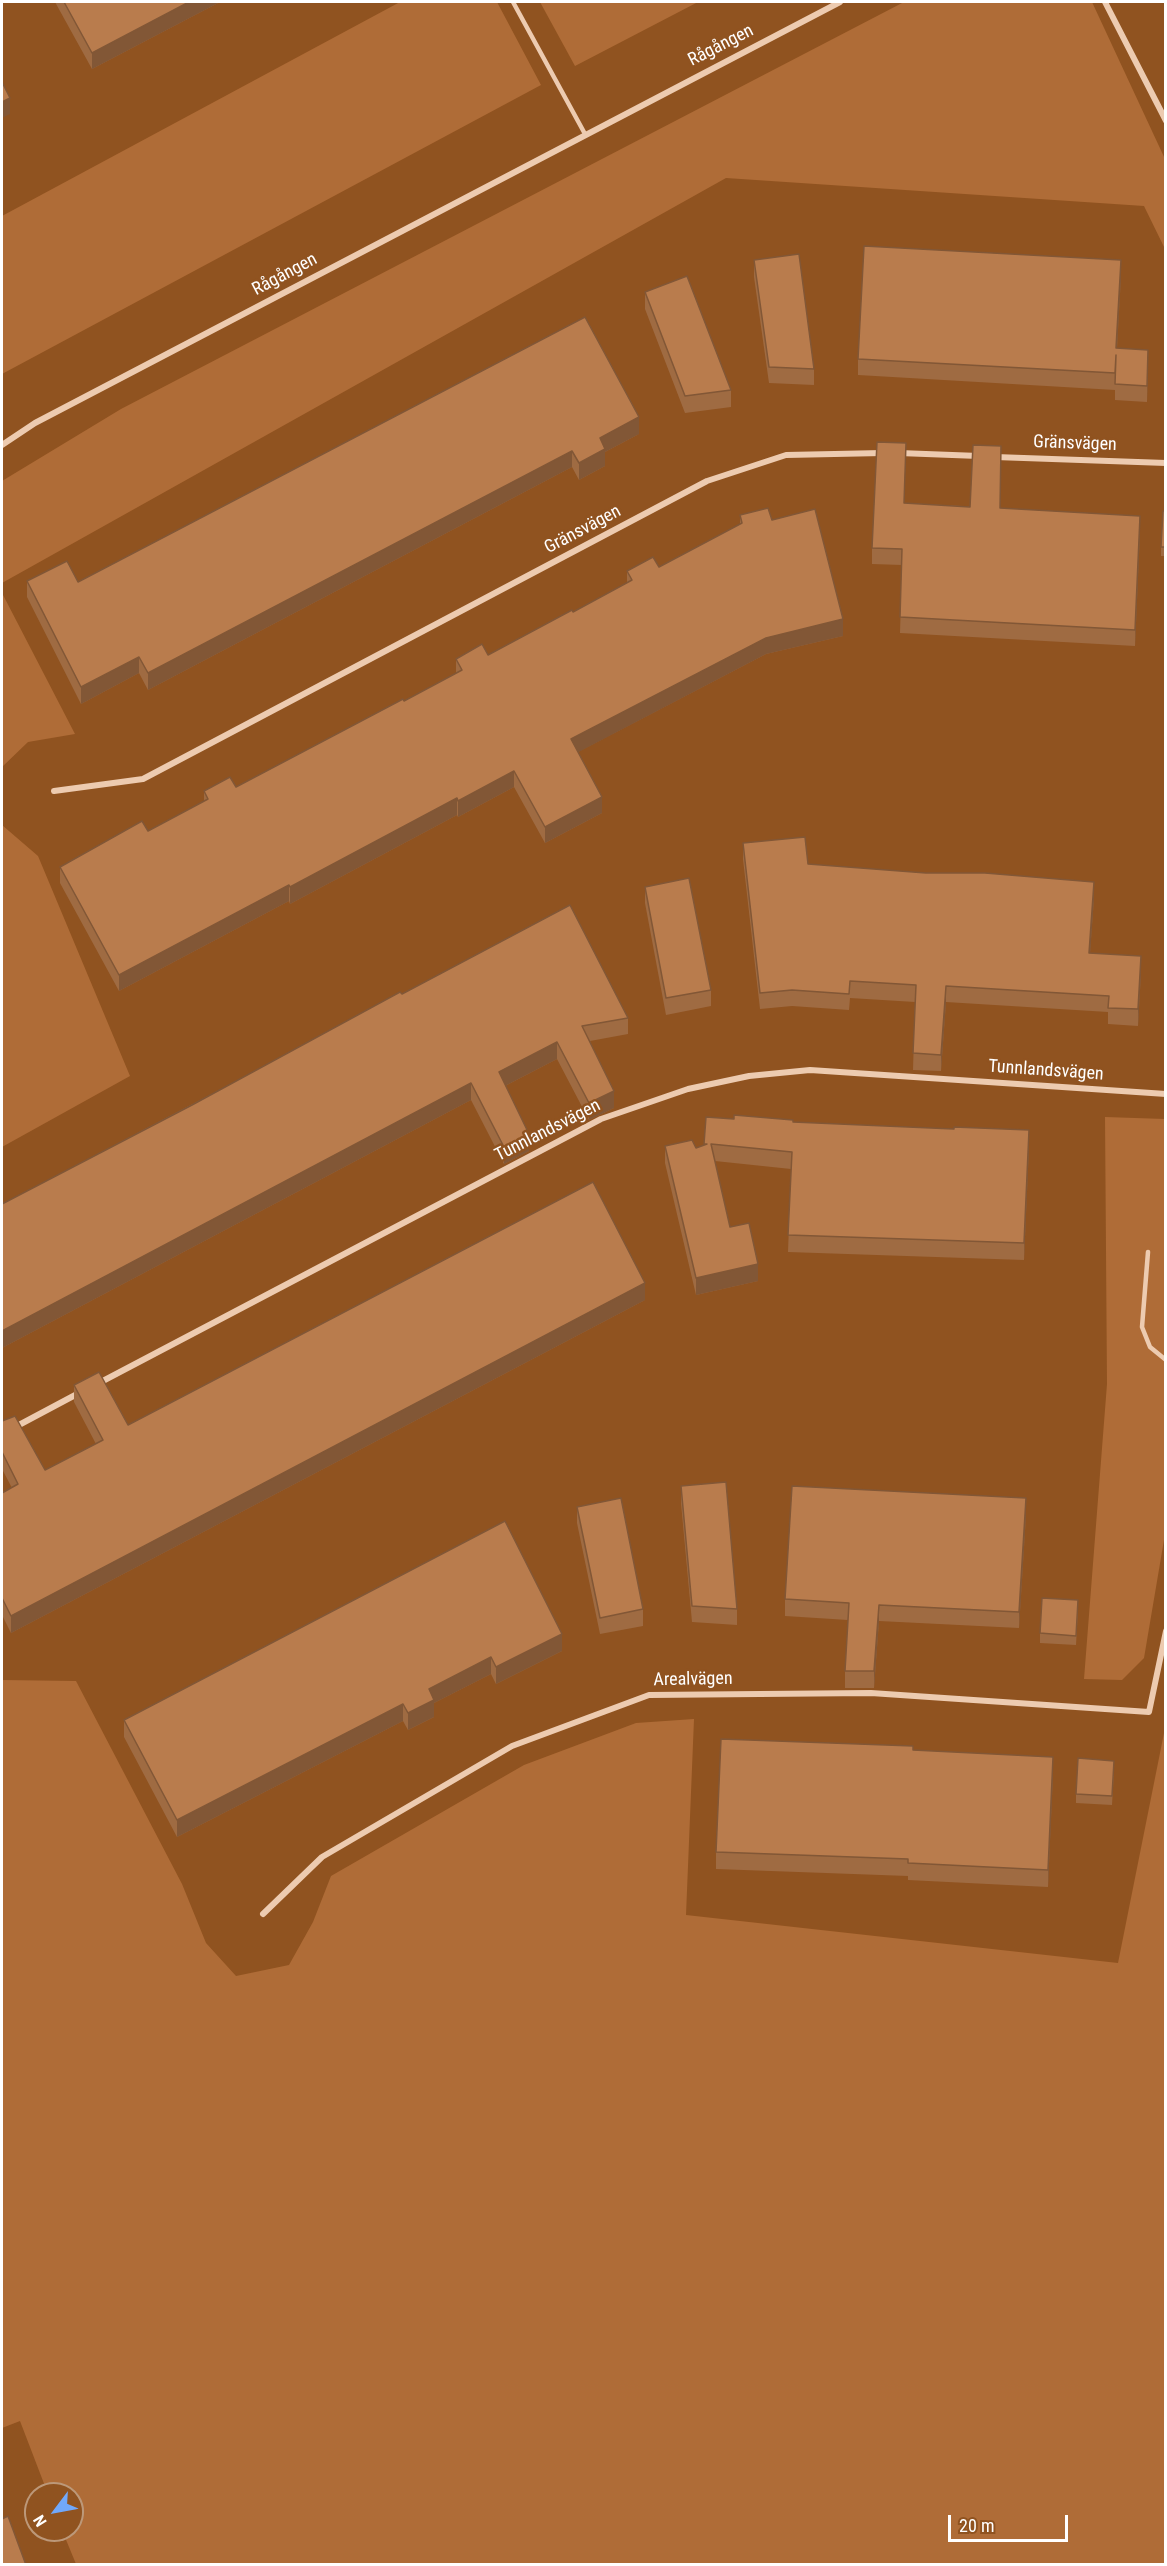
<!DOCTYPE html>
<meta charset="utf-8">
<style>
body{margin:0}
#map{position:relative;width:1167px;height:2566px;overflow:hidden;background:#905320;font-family:"Roboto Condensed",sans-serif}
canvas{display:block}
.frame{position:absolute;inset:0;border:3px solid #fff;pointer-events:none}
.north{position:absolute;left:24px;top:2482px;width:60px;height:60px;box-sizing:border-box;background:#905320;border:2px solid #bc9879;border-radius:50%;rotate:238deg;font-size:16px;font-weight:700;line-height:24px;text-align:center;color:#fff}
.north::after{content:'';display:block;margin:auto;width:21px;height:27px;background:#71a8fa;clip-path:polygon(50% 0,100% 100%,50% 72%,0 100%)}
.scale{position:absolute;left:948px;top:2515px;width:120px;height:27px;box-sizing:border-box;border:3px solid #fff;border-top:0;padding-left:8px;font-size:18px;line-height:21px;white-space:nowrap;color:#fff;-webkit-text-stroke:4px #905320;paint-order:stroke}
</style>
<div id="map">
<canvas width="1167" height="2566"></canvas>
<div class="frame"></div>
<div class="north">N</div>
<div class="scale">20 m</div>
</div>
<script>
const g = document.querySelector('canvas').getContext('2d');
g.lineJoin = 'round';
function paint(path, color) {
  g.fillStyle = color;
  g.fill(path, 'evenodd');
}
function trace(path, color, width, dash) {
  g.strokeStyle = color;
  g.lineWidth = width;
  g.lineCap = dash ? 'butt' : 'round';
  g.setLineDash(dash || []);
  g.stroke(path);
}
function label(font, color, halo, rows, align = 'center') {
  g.font = font + ' "Roboto Condensed",sans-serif';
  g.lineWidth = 5;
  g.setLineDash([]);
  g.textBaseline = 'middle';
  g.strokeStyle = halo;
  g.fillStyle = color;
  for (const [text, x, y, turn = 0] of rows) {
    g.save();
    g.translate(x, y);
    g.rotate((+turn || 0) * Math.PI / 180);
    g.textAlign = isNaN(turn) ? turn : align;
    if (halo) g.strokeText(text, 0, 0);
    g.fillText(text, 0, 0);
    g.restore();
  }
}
paint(new Path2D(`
 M400,2H497L541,85L2,374V216Z
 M540,2H698L575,66Z
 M904,2H1092L1165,159V249L1144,206L726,178L2,583V481L121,409Z
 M2,593L75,734L28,742L2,767Z
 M2,825L38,856L130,1076L2,1147Z
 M1105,1117L1165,1119V1534L1144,1658L1122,1680L1084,1679L1107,1384Z
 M2,1680L76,1681L182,1884L206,1943L236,1976L289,1965L313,1922L331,1876L524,1765L636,1723L694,1719L686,1915L1118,1963L1165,1728V2564H76L62,2530H72V2494H48L20,2421L2,2428Z`), '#af6c37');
trace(new Path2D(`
 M513,2L585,134
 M1148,1252L1142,1327L1150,1347L1166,1360`), '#edcbb0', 4.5);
trace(new Path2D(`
 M1105,2L1166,121
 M2,445L35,423L840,2
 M899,453L979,456
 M995,457L1166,463
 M54,791L143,779L707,481L786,455L883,453
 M99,1383L601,1119L688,1089L749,1076L810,1070L1166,1094
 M2,1434L79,1393
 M263,1914L322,1857L512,1746L649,1695L871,1693L1149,1712L1166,1631`), '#edcbb0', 6);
paint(new Path2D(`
 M55,2H220L92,69Z
 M754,260L814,369V385L769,383L754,277Z
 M1121,276L1117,348L1148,366L1147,402L1115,400V387V390L858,375V359Z
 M645,292L731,390V407L685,413L645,309Z
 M639,434L605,452V466L579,480L572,467L148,690L139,673L81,704L27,597V581L78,582Z
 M905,503L1000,508L1140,532L1135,646L900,633L902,565L872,564V548Z
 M1166,511V556H1161V547Z
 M740,515L772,520L843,636L766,654L578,752L602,813L545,843L514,787L458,817L457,815L290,904L289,901L119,991L60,883V867L148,831L204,801V791L236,787L404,701L456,673V659L488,655L573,612L627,583V571L659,567L740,524Z
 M743,843L808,864L1094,898L1090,953L1141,973L1138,1026L1108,1024V1012L946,1002L941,1071L913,1070L915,1002L850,998L849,1010L792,1006L760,1009L743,859Z
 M645,887L711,990V1006L666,1015L645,903Z
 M402,994L628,1018V1034L590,1041L614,1108L589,1120L557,1059L505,1086L529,1151L504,1164L471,1100L2,1348V1204Z
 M706,1117L793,1122L1029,1147L1024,1260L788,1252L791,1169L715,1161L730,1227L758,1281L696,1295L665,1163V1146L696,1148L704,1145Z
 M645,1300L11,1633L2,1615V1493L12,1488L2,1469V1421L45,1470L96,1444L74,1402V1385L128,1425Z
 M681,1486L737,1609V1625L692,1622L681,1503Z
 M577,1507L643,1609V1626L600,1634L577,1523Z
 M1026,1515L1019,1628L879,1621L874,1688H845V1671L848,1620L785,1616V1599Z
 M505,1521L562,1651L496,1684L491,1674L434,1703V1717L408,1730L403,1721L177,1837L124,1737V1720Z
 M1078,1609L1076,1645L1040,1643V1633Z
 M913,1750L1053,1774L1048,1887L908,1880V1876L716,1869V1852Z
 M1114,1770L1112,1805L1076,1803V1794Z`), '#9f6b42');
paint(new Path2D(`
 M189,2H220L92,69V53Z
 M10,98V114L2,118V102Z
 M1121,260V276L1116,365V348Z
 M1148,350V366L1147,402V386Z
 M639,417V434L605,452V466L579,480V463L600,438Z
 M572,451V467L148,690V673Z
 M1140,516V532L1135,646V630Z
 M843,619V636L766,654L571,756V739L766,638Z
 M139,657V673L81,704V687Z
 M514,771V787L458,817V801Z
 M602,797V813L545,843V827Z
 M457,798V815L290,904V887Z
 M1094,882V898L1089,970V953Z
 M289,885V901L119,991V975Z
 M1141,956V973L1138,1026V1009Z
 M946,986V1002L941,1071V1055Z
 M557,1042V1059L499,1089V1072Z
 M471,1083V1100L2,1348V1331Z
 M614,1091V1108L589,1120V1103Z
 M1029,1130V1147L1024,1260V1243Z
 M529,1134V1151L504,1164V1147Z
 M758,1264V1281L696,1295V1278Z
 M645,1283V1300L11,1633V1616Z
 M1026,1498V1515L1019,1628V1612Z
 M879,1605V1621L874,1688V1671Z
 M562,1634V1651L496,1684V1667Z
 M491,1657V1674L434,1703V1717L408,1730V1713L429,1689Z
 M403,1704V1721L177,1837V1820Z
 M1053,1757V1774L1048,1887V1870Z`), '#825736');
const building = new Path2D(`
 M64,2H189L92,53Z
 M2,82L10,98L2,102Z
 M864,246L1121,260L1116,348L1148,350L1147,386L1115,384L1116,355L1115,373L858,359Z
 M799,254L814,369L769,367L754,260Z
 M687,276L731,390L685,396L645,292Z
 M585,317L639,417L600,438L605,449L579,463L572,451L148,673L139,657L81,687L27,581L67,561L78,582Z
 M877,442L906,443L904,503L970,507L973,445L1001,446L1000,508L1140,516L1135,630L900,617L902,549L872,548Z
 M768,508L772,520L815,509L843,619L766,638L571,739L602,797L545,827L514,771L458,801L457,798L290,887L289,885L119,975L60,867L142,821L148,831L208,799L204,791L230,777L236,787L403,699L404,701L462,670L456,659L482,644L488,655L572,610L573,612L632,580L627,571L653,557L659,567L742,523L740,515Z
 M1163,511H1166V547H1161Z
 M805,837L808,864L926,873H985L1094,882L1089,953L1141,956L1138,1009L1108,1008L1109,996L946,986L941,1055L913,1053L916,985L850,981L849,994L792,990L760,993L743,843Z
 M689,878L711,990L666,998L645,887Z
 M570,905L628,1018L582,1026L614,1091L589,1103L557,1042L499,1072L529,1134L504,1147L471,1083L2,1331V1204L192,1105L400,992L402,994Z
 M734,1115L793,1120V1122L954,1129V1127L1029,1130L1024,1243L788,1235L792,1152L711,1144L730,1227L749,1223L758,1264L696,1278L665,1146L692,1140L696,1148L707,1144H704L706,1117L734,1119Z
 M593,1182L645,1283L11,1616L2,1598V1493L18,1484L2,1452V1421L15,1416L45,1470L103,1440L74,1385L99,1372L128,1425Z
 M726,1482L737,1609L692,1606L681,1486Z
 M792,1486L1026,1498L1019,1612L879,1605L874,1671H845L849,1603L785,1599Z
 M621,1498L643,1609L600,1618L577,1507Z
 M505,1521L562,1634L496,1667L491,1657L429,1689L434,1700L408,1713L403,1704L177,1820L124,1720Z
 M1042,1598L1078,1600L1076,1636L1040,1633Z
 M721,1739L913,1746V1750L1053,1757L1048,1870L908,1863V1859L716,1852Z
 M1078,1758L1114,1761L1112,1796L1076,1794Z
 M8,2516L26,2565H2V2519Z`);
paint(building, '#b97c4d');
trace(building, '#825736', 1.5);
label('18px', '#fff', '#905320', [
 ["Rågången",721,46,-27],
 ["Rågången",285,275,-28],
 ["Gränsvägen",1075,444,2],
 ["Gränsvägen",583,530,-28],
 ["Tunnlandsvägen",1046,1071,4],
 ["Tunnlandsvägen",548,1131,-27],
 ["Arealvägen",693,1680,-1]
]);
</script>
